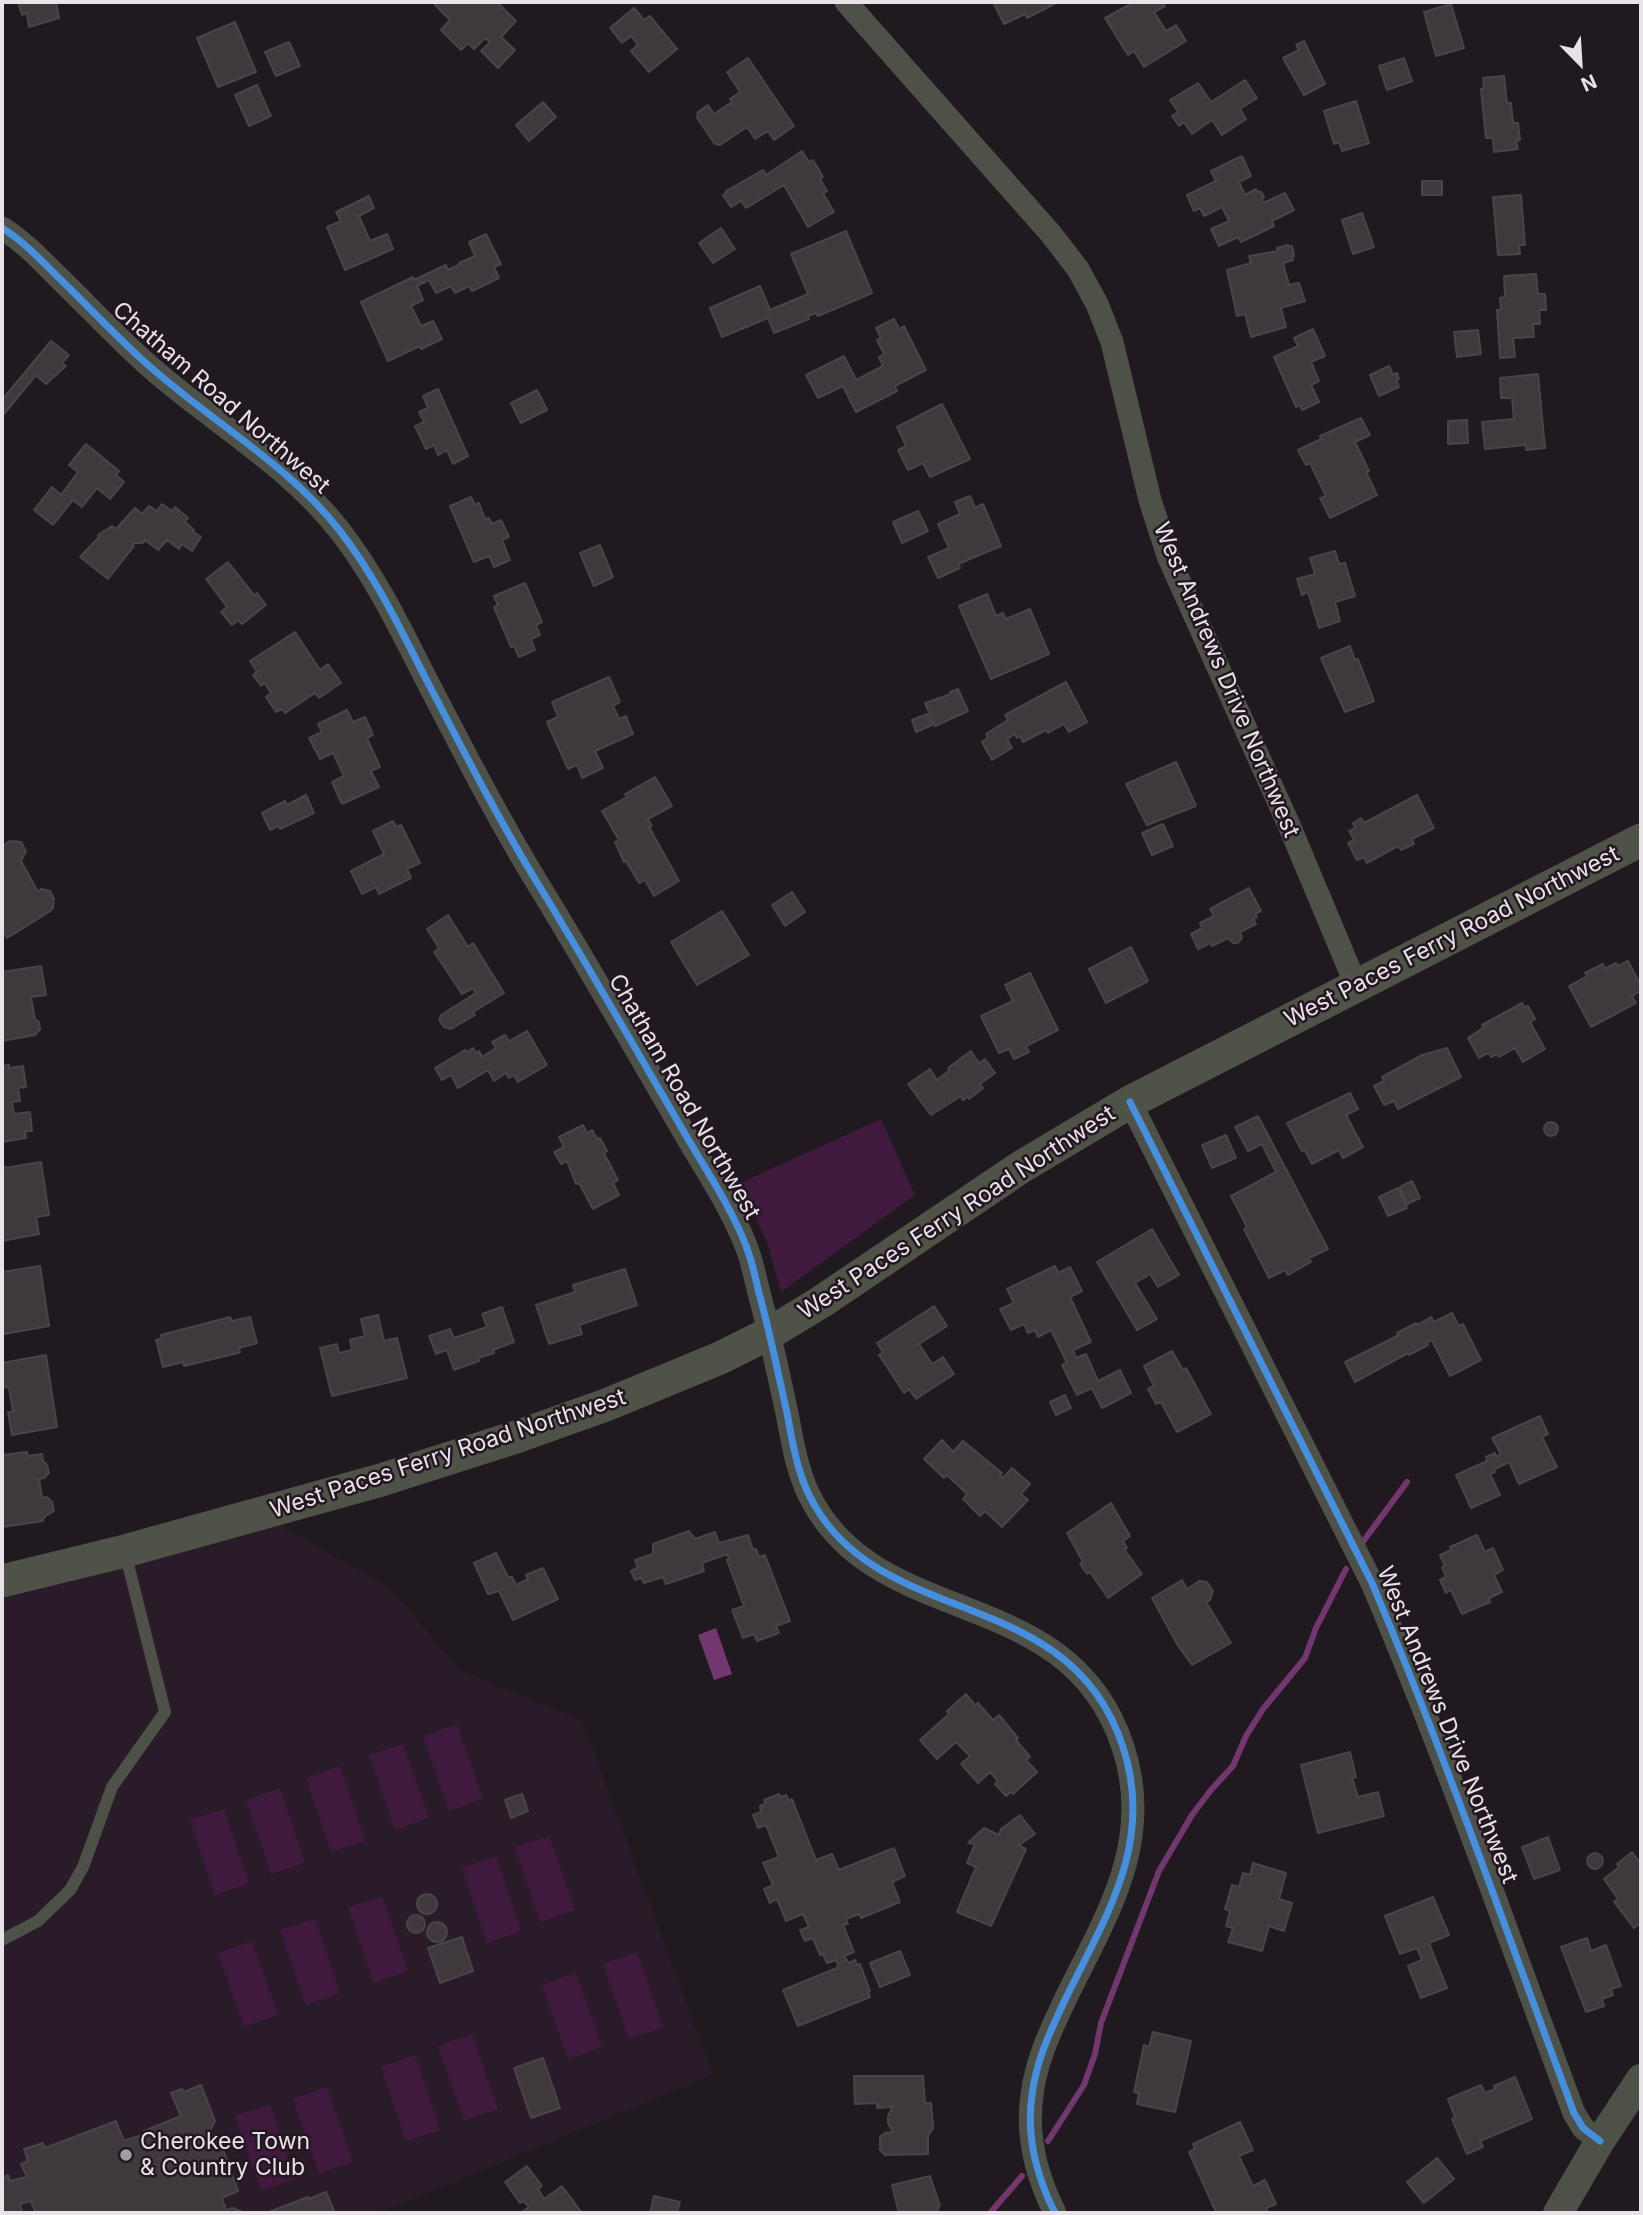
<!DOCTYPE html>
<style>
body{margin:0}
#map{position:relative;width:1643px;height:2215px;overflow:hidden;background:#201a20;font-family:Inter,sans-serif}
canvas{display:block}
.frame{position:absolute;inset:0;border:4px solid #eae2e9;pointer-events:none}
.north{position:absolute;left:1545px;top:28px;width:70px;height:70px;-webkit-text-stroke:5px #231722;paint-order:stroke;rotate:156deg;font-size:19px;font-weight:700;line-height:28px;text-align:center;color:#eae2e9}
.north::after{content:'';display:block;margin:auto;width:24px;height:32px;background:#eae2e9;clip-path:polygon(50% 0,100% 100%,50% 72%,0 100%)}
</style>
<div id="map">
<canvas width="1643" height="2215"></canvas>
<div class="frame"></div>
<div class="north">N</div>
</div>
<script>
const g = document.querySelector('canvas').getContext('2d');
g.lineJoin = 'round';
function paint(path, color) {
  g.fillStyle = color;
  g.fill(path, 'evenodd');
}
function trace(path, color, width, dash) {
  g.strokeStyle = color;
  g.lineWidth = width;
  g.lineCap = dash ? 'butt' : 'round';
  g.setLineDash(dash || []);
  g.stroke(path);
}
function label(font, color, halo, rows, align = 'center') {
  g.font = font + ' Inter,sans-serif';
  g.lineWidth = 5;
  g.setLineDash([]);
  g.textBaseline = 'middle';
  g.strokeStyle = halo;
  g.fillStyle = color;
  for (const [text, x, y, turn = 0] of rows) {
    g.save();
    g.translate(x, y);
    g.rotate((+turn || 0) * Math.PI / 180);
    g.textAlign = isNaN(turn) ? turn : align;
    if (halo) g.strokeText(text, 0, 0);
    g.fillText(text, 0, 0);
    g.restore();
  }
}
paint(new Path2D(`
 M263,1516L391,1588L459,1670L582,1720L713,2075L379,2213H2V1565Z`), '#2a1b29');
paint(new Path2D(`
 M881,1119L915,1195L781,1292L766,1239L738,1184Z
 M457,1724L483,1799L449,1811L423,1736Z
 M403,1744L429,1818L395,1830L369,1755Z
 M340,1766L365,1841L331,1852L306,1778Z
 M280,1788L305,1863L271,1874L246,1800Z
 M224,1809L249,1883L215,1895L190,1820Z
 M549,1836L575,1910L540,1922L515,1847Z
 M496,1856L521,1931L487,1943L462,1868Z
 M382,1896L408,1971L374,1983L348,1908Z
 M315,1919L340,1993L306,2005L280,1930Z
 M252,1941L278,2015L244,2027L218,1953Z
 M637,1952L663,2027L629,2039L603,1964Z
 M576,1973L602,2047L568,2059L542,1985Z
 M472,2034L498,2109L464,2120L438,2046Z
 M415,2055L440,2130L406,2141L381,2067Z
 M327,2087L353,2162L319,2174L293,2099Z
 M270,2104L295,2179L261,2191L235,2116Z`), '#3f1a3e');
paint(new Path2D(`
 M716,1628L732,1674L714,1680L698,1635Z`), '#733770');
trace(new Path2D(`
 M1362,1543L1407,1482
 M1048,2141L1084,2085L1095,2054L1101,2023L1159,1871L1192,1815L1211,1790L1233,1766L1246,1736L1263,1709L1305,1658L1316,1628L1346,1569
 M990,2213L1022,2176`), '#733770', 6);
const building = new Path2D(`
 M18,2H56L59,18L29,27L27,13L22,15Z
 M438,2H497L516,21L501,37L515,50L498,68L481,51L490,42L485,38L474,49L468,43L461,50L441,30L450,20L435,5Z
 M993,2H1056V3L1027,18L1025,14L1004,24Z
 M1134,2H1162L1165,6L1154,12L1166,31L1176,25L1186,41L1144,67L1134,51L1128,55L1105,18Z
 M1451,4L1464,48L1436,56L1424,12Z
 M634,8L644,20L650,16L677,49L649,72L631,51L638,45L631,36L622,43L610,28Z
 M235,22L256,72L218,87L197,38Z
 M1304,41L1325,84L1304,95L1283,58L1299,50L1296,45Z
 M289,42L300,66L276,76L265,52Z
 M748,58L794,126L774,140L768,131L755,139L747,127L720,145L715,144L697,118L698,112L708,105L714,114L732,102L730,99L740,92L727,72Z
 M1404,58L1412,81L1387,90L1379,66Z
 M1504,76L1507,103H1511L1513,123H1518L1520,140L1516,141L1518,149L1494,152L1493,138H1486L1481,89L1484,88L1483,78Z
 M1245,80L1257,98L1240,109L1246,119L1222,135L1212,120L1192,134L1184,122L1179,126L1172,116L1178,112L1170,100L1198,83L1211,102Z
 M257,85L271,116L249,126L235,95Z
 M1356,101L1369,143L1342,151L1339,142L1334,144L1324,111Z
 M543,102L556,117L529,141L516,125Z
 M802,151L809,162L813,160L823,177L820,179L827,191L823,193L834,212L808,227L784,185L746,208L741,201L731,207L723,195L727,192L726,191L763,170L766,175Z
 M1242,156L1251,176L1239,182L1245,195L1256,189V191L1261,192L1264,197L1262,200L1263,203L1285,193L1294,210L1272,221L1274,226L1241,242L1238,237L1219,246L1211,229L1229,221L1222,207L1204,216L1200,208L1194,211L1187,195L1216,181L1211,171Z
 M1422,181H1442V195H1422Z
 M1521,195L1525,245H1519L1520,254L1498,255L1493,197Z
 M369,196L374,208L359,216L370,241L387,234L393,249L345,270L327,227L341,221L336,212Z
 M1362,213L1374,247L1353,254L1342,220Z
 M721,228L735,249L713,263L699,243Z
 M846,231L872,293L818,316L816,313L808,316L809,319L774,333L768,318L722,337L710,308L760,286L770,310L808,294L791,254Z
 M486,234L501,264L494,267L499,278L472,291L469,286L455,293L451,286L436,293L429,280L417,286L423,300L411,306L421,326L433,321L442,339L421,349L420,346L388,361L361,302L413,277L414,280L446,265L448,270L459,265V263L475,256L469,242Z
 M1288,245L1289,247L1292,246L1294,256H1292L1293,260L1283,263L1289,285L1299,283L1305,301L1281,308L1286,327L1251,337L1245,314L1237,316L1227,270L1251,263L1249,256L1278,251L1277,248Z
 M1536,274L1538,294H1545L1546,310H1539L1540,324H1533L1534,337L1513,338L1515,357L1500,358L1497,310H1501L1500,298L1505,297L1504,276Z
 M894,319L899,329L904,326L926,370L895,386L897,391L856,412L843,386L818,398L806,375L844,356L856,380L883,366L879,357L884,354L877,340L881,338L876,328Z
 M1313,329L1325,356L1311,362L1319,381L1311,385L1319,402L1302,410L1300,405L1296,407L1274,357L1298,346L1294,338Z
 M1478,330L1481,354L1457,357L1454,332Z
 M51,341L69,355L62,363L66,366L46,384L36,375L4,414L2,412V400Z
 M1389,366L1393,375L1397,373L1399,379L1396,380L1399,387L1379,396L1370,375Z
 M1538,374L1545,448L1526,450V445L1485,449L1482,422L1514,419L1512,398H1501L1500,378Z
 M438,389L468,456L453,464L447,450L438,455L434,445L426,449L415,426L424,422L419,412L428,408L423,396Z
 M537,390L547,410L521,423L511,403Z
 M942,404L970,459L930,477L923,463L908,470L898,450L906,446L897,427Z
 M1361,418L1370,435L1355,442L1369,471L1366,472L1377,495L1330,518L1320,498L1326,496L1310,463L1306,465L1298,450L1321,439L1320,436Z
 M1467,420L1468,443L1448,444V421Z
 M86,444L119,471L116,475L124,482L110,499L97,488L82,507L73,500L53,525L34,510L52,487L61,495L78,472L69,465Z
 M970,496L975,508L983,504L1001,546L958,564L960,568L938,578L928,557L949,548L938,524L960,514L955,502Z
 M471,497L475,505L479,503L485,519L489,518L492,524L501,520L509,537L502,540L510,560L494,567L489,556L474,562L450,506Z
 M162,504L172,511L175,507L188,518L185,522L194,530L192,531L201,537L192,551L182,544L179,549L167,540L158,550L145,540L143,543H134L132,545L134,546L108,579L80,557L99,537L98,535L112,526L116,529L135,508L142,514L149,506L157,511Z
 M918,511L928,531L902,543L893,522Z
 M600,545L613,577L594,586L580,553Z
 M1335,551L1339,564L1345,563L1355,596L1335,602L1340,621L1319,628L1308,592L1302,595L1297,579L1315,574L1310,558Z
 M228,562L254,595L257,593L266,605L242,624L238,620L232,625L221,612L227,607L206,579Z
 M525,583L542,622L536,625L540,635L531,639L535,650L519,657L514,646L511,647L494,607L498,605L494,596Z
 M987,594L996,616L1003,613L1006,619L1030,609L1049,654L991,679L959,606Z
 M295,632L320,670L328,664L341,683L319,698L315,693L285,713L282,709L276,712L266,697L271,693L265,683L261,686L253,675L257,672L250,661Z
 M1350,646L1355,660L1358,659L1374,701L1345,712L1321,658Z
 M609,677L620,702L613,706L619,719L626,716L633,734L595,751L603,768L582,778L577,765L568,769L547,722L558,717L552,702Z
 M1066,682L1087,722L1069,732L1064,724L1048,733L1046,730L1023,742L1020,736L1017,738L1015,734L1007,739L1012,748L992,760L982,742L988,738L986,734L1008,720L1005,715Z
 M958,689L968,711L935,726L925,703L951,694L950,692Z
 M347,710L353,722L365,717L373,735L367,738L380,767L371,771L379,787L342,804L332,782L344,776L333,753L320,759L309,738L322,732L318,724Z
 M927,714L932,725L916,732L912,720Z
 M1176,762L1196,806L1147,825L1126,784Z
 M655,777L672,806L648,819L652,826L649,827L679,881L654,896L645,880L639,883L626,861L624,862L615,842L619,840L602,811L627,797L625,794Z
 M306,795L314,813L280,829L278,826L270,830L262,813L285,801L287,805Z
 M1417,795L1434,828L1412,839L1414,844L1401,850L1398,846L1367,863L1364,857L1357,860L1348,843L1354,840L1349,831L1355,828L1353,823L1361,818L1364,823Z
 M393,821L396,827L401,825L420,863L407,869L411,878L379,894L376,887L362,894L351,871L384,854L373,831Z
 M1163,824L1173,846L1152,855L1142,833Z
 M10,841L21,842L26,851L21,861L38,892L41,889L50,891L54,899L53,908L49,912L7,938L2,930V846Z
 M1249,888L1261,911L1255,914L1257,917L1253,919L1256,924L1240,932L1242,938L1238,943H1233L1228,938L1212,946L1210,943L1198,949L1191,934L1202,928L1200,923L1214,916L1210,909Z
 M792,892L805,912L785,926L772,905Z
 M722,911L749,955L697,985L671,942Z
 M448,915L468,947L473,943L504,993L473,1012L475,1015L451,1029L444,1027L439,1020L441,1015L476,993L473,988L462,994L434,952L439,948L427,929Z
 M1131,947L1148,981L1106,1003L1089,969Z
 M1628,961L1641,986V991L1632,996L1636,1003L1591,1027L1569,986L1587,976L1585,973L1603,964L1605,969L1616,963L1618,966Z
 M41,966L46,995L31,997L35,1019L39,1022L40,1029L35,1035L2,1041V972Z
 M1030,973L1058,1030L1026,1046L1029,1052L1014,1059L1009,1049L999,1053L981,1016L1013,1001L1005,985Z
 M1522,1003L1524,1007L1528,1006L1535,1019L1530,1022L1545,1049L1523,1062L1515,1048L1499,1057L1497,1054L1491,1057L1490,1054H1486L1479,1058L1468,1038L1484,1027L1482,1025Z
 M527,1031L547,1065L518,1082L514,1075L509,1078L506,1073L494,1081L488,1070L458,1088L451,1075L442,1080L435,1068L465,1050L467,1052L473,1048L476,1053L479,1051L482,1057L496,1048L492,1042L505,1035L509,1041Z
 M1447,1048L1461,1077L1398,1109L1394,1101L1384,1105L1374,1086L1384,1081L1382,1077L1422,1055Z
 M971,1051L979,1063L985,1059L995,1073L980,1084L983,1088L969,1099L968,1097L963,1100L961,1096L931,1115L908,1084L930,1069L937,1080L950,1070L948,1068Z
 M9,1065V1068L23,1066L26,1087L18,1088L20,1101L12,1102L14,1114L30,1112L32,1131H25L26,1138L2,1142V1066Z
 M1350,1093L1358,1109L1346,1115L1363,1147L1343,1158L1339,1150L1312,1164L1305,1150L1302,1151L1287,1123Z
 M1258,1116L1328,1249L1309,1258L1311,1262L1288,1275L1285,1270L1269,1278L1244,1229L1247,1227L1231,1196L1276,1172L1262,1144L1248,1151L1235,1127Z
 M1544 1129a7 7 0 1 1 14 0a7 7 0 1 1-14 0Z
 M583,1125L587,1133L592,1130L597,1139L600,1138L607,1151L604,1153L618,1180L613,1183L619,1195L593,1209L579,1183L576,1184L567,1161L561,1164L554,1152L564,1147L559,1137Z
 M1226,1135L1236,1158L1212,1168L1202,1145Z
 M41,1162L49,1215L36,1217L39,1234L2,1241V1167L4,1166L5,1168Z
 M1412,1181L1420,1198L1407,1204L1400,1187Z
 M1398,1188L1407,1208L1388,1216L1379,1197Z
 M1152,1229L1179,1275L1158,1287L1150,1274L1135,1283L1157,1319L1137,1330L1097,1262Z
 M40,1266L49,1326L4,1334L2,1320V1272Z
 M1055,1266L1058,1273L1070,1267L1082,1291L1070,1297L1091,1342L1073,1350L1076,1358L1086,1354L1098,1381L1120,1370L1131,1393L1102,1408L1092,1388L1077,1395L1062,1365L1067,1363L1051,1330L1038,1337L1035,1330L1028,1333L1024,1324L1011,1330L1000,1309L1014,1303L1007,1289Z
 M625,1269L637,1305L579,1325L582,1334L549,1344L536,1305L575,1292L573,1285Z
 M934,1306L947,1326L919,1344L932,1364L943,1357L954,1374L916,1399L909,1389L904,1393L879,1355L883,1352L877,1343Z
 M502,1307L514,1342L493,1350L494,1353L478,1358L479,1361L454,1370L447,1350L436,1354L429,1336L450,1329L454,1338L487,1327L482,1314Z
 M1452,1313L1459,1326L1463,1324L1481,1360L1450,1376L1432,1340L1426,1343L1428,1345L1409,1355L1408,1353L1355,1382L1345,1362L1399,1335L1397,1333L1416,1323L1417,1325L1431,1317L1434,1322Z
 M378,1315L384,1341L397,1338L407,1378L332,1396L320,1348L337,1344L339,1353L352,1350L350,1340L365,1336L361,1319Z
 M230,1317L232,1321L250,1317L257,1343L239,1348L240,1352L238,1353L184,1366L183,1362L163,1367L156,1340L162,1338L161,1335Z
 M1172,1351L1183,1370L1186,1368L1211,1414L1177,1432L1161,1402L1156,1404L1148,1389L1154,1386L1144,1366Z
 M46,1355L57,1427L12,1435L8,1412H13L9,1387L2,1388V1363Z
 M1065,1395L1071,1408L1056,1415L1050,1402Z
 M1540,1416L1548,1434L1542,1437L1557,1467L1519,1484L1509,1462L1493,1470L1495,1472L1490,1474L1500,1495L1471,1508L1456,1475L1487,1461L1486,1457L1495,1453L1496,1457L1501,1454L1492,1438Z
 M942,1440L953,1452L963,1441L1002,1473L1000,1476L1003,1478L1012,1468L1030,1484L1021,1494L1028,1500L1002,1527L985,1511L980,1516L963,1499L967,1494L947,1475L944,1478L924,1459Z
 M27,1452L28,1456L42,1454L43,1461L47,1465L49,1473L44,1478L39,1479L42,1498L47,1497L52,1502L54,1511L44,1517L43,1521L2,1527V1455Z
 M1111,1503L1130,1536L1123,1541L1127,1548L1124,1549L1142,1574L1108,1598L1090,1572L1087,1574L1080,1564L1083,1562L1067,1533Z
 M689,1531L695,1539L715,1532L719,1543L748,1535L753,1550L756,1549L759,1557L765,1555L790,1621L776,1626L779,1633L757,1641L754,1634L743,1638L732,1610L744,1606L727,1560L729,1559L727,1554L702,1563L704,1571L666,1584L663,1577L644,1583L641,1578L635,1580L631,1571L638,1567L635,1560L653,1554V1544Z
 M1477,1535L1485,1552L1493,1548L1503,1570L1494,1575L1502,1592L1489,1598L1490,1602L1462,1614L1451,1590L1446,1593L1440,1580L1446,1577L1442,1567L1445,1566L1440,1555L1451,1550L1450,1547Z
 M496,1553L508,1577H512L516,1585L528,1579L526,1575L543,1568L558,1599L513,1620L499,1591L488,1594L474,1563Z
 M1182,1580L1187,1589L1199,1581L1207,1582L1213,1591L1210,1600L1206,1602L1231,1643L1192,1665L1177,1644L1152,1598Z
 M966,1694L975,1705L978,1703L993,1720L999,1715L1018,1738L1016,1740L1030,1757L1026,1760L1037,1772L1013,1794L1011,1792L1006,1796L995,1784L998,1781L990,1772L978,1783L961,1764L970,1756L956,1742L937,1759L920,1740L949,1714L947,1711Z
 M1350,1752L1356,1777L1352,1778L1358,1797L1378,1792L1384,1816L1318,1833L1301,1765Z
 M522,1794L528,1811L511,1818L505,1800Z
 M779,1794L780,1797L786,1795L789,1801L792,1799L816,1860L832,1854L839,1870L894,1848L905,1876L892,1882L900,1902L861,1918L859,1914L846,1919L848,1924L843,1925L854,1952L844,1956L849,1963L855,1960L857,1965L860,1964L870,1991L868,1992L870,1997L798,2026L783,1990L837,1968L838,1964L836,1960L827,1963L823,1954L820,1955L813,1938L805,1941L800,1930L809,1927L803,1914L786,1921L777,1899L770,1903L764,1889L773,1885L763,1863L779,1857L766,1825L758,1828L753,1815L761,1812L760,1806L766,1803L764,1800Z
 M1020,1815L1035,1834L1019,1845L1026,1849L991,1926L957,1912L976,1867L967,1863L975,1844L968,1843L984,1828L999,1835L1001,1829Z
 M1548,1837L1560,1870L1534,1879L1522,1847Z
 M1632,1852L1641,1864V1922L1634,1928L1614,1902L1618,1899L1604,1879L1619,1867L1617,1864Z
 M1587 1861a8 8 0 1 1 16 0a8 8 0 1 1-16 0Z
 M1253,1863L1286,1873L1279,1899L1292,1903L1284,1931L1269,1926L1262,1951L1228,1942L1233,1928L1226,1926L1230,1911L1225,1909L1232,1885L1239,1887L1243,1873L1250,1875Z
 M417 1904a10 10 0 1 1 20 0a10 10 0 1 1-20 0Z
 M1433,1897L1449,1935L1429,1943L1447,1988L1421,1998L1408,1966L1422,1960L1417,1948L1400,1954L1385,1916Z
 M407 1924a9 9 0 1 1 18 0a9 9 0 1 1-18 0Z
 M427 1932a10 10 0 1 1 20 0a10 10 0 1 1-20 0Z
 M462,1937L473,1971L440,1983L428,1948Z
 M1587,1938L1591,1951L1606,1945L1621,1986L1611,1989L1613,1995L1602,1999L1604,2006L1586,2012L1561,1947Z
 M900,1951L910,1975L880,1987L870,1963Z
 M1153,2032L1191,2041L1175,2112L1137,2104L1139,2093L1134,2092L1144,2045L1149,2047Z
 M543,2058L560,2108L531,2118L514,2068Z
 M854,2076H923L925,2103H931L933,2128L928,2136V2154L885,2155L880,2150V2137L885,2133L893,2132L888,2123V2116L893,2107L877,2108V2103L855,2104Z
 M1515,2077L1532,2119L1480,2141L1483,2147L1467,2154L1452,2119L1455,2117L1448,2099L1481,2085L1485,2093L1495,2089L1494,2086Z
 M201,2085L215,2121L207,2136L218,2135L238,2191L222,2198L226,2210L233,2208L245,2213H36L31,2201L20,2204L22,2212L2,2213V2178L8,2175L10,2181L27,2177L21,2164L28,2161L24,2149L43,2143L45,2148L116,2121L124,2141L145,2134L144,2131L181,2116L171,2093L182,2089L184,2092Z
 M1240,2122L1253,2150L1239,2156L1253,2186L1265,2180L1276,2204L1266,2208L1268,2212L1266,2213L1216,2212L1189,2152L1195,2149L1193,2144Z
 M1437,2158L1454,2179L1424,2203L1407,2182Z
 M527,2166L542,2186L538,2189L544,2199L562,2186L582,2213H521L529,2207L524,2201L520,2203L505,2182Z
 M930,2176L940,2206L937,2207L939,2213H899L892,2185Z
 M326,2192L335,2213H266L308,2197L309,2199Z
 M654,2196L680,2202L677,2213H650Z`);
paint(building, '#3f393e');
trace(building, '#494449', 2);
trace(new Path2D(`
 M2,1940L38,1921L70,1890L83,1867L112,1787L165,1712L125,1552`), '#4d5148', 12);
trace(new Path2D(`
 M846,2L1051,234L1078,269L1097,304L1112,342L1150,500L1168,556L1289,825L1356,985
 M2,228C23,241 40,259 57,276C84,302 109,329 136,354C201,416 284,459 340,531C375,576 400,628 426,679C462,748 497,817 538,884C587,964 634,1046 681,1127C702,1164 731,1206 746,1246C752,1260 755,1277 759,1293C770,1333 778,1373 787,1413C793,1445 798,1478 815,1506C887,1630 1070,1585 1123,1747C1155,1844 1104,1919 1064,2002C1050,2032 1036,2061 1032,2095C1026,2136 1037,2177 1055,2213
 M1130,1102L1372,1583C1446,1757 1508,1936 1574,2113L1583,2128L1600,2141`), '#4d5148', 23);
trace(new Path2D(`
 M1558,2213L1600,2141L1641,2079`), '#4d5148', 30);
trace(new Path2D(`
 M2,1581L125,1551L381,1480L516,1437L606,1405L720,1358L770,1333L821,1302L1021,1167L1130,1102L1641,840`), '#4f5246', 33);
trace(new Path2D(`
 M2,228C23,241 40,259 57,276C84,302 109,329 136,354C201,416 284,459 340,531C375,576 400,628 426,679C462,748 497,817 538,884C587,964 634,1046 681,1127C702,1164 731,1206 746,1246C752,1260 755,1277 759,1293C770,1333 778,1373 787,1413C793,1445 798,1478 815,1506C887,1630 1070,1585 1123,1747C1155,1844 1104,1919 1064,2002C1050,2032 1036,2061 1032,2095C1026,2136 1037,2177 1055,2213
 M1130,1102L1372,1583C1446,1757 1508,1936 1574,2113L1583,2128L1600,2141`), '#468fdf', 7);
for (const [x, y, r, color] of [
 [126,2155,7,"#a39ca3"]
]) {
  const dot = new Path2D();
  dot.arc(x, y, r, 0, 2 * Math.PI);
  g.fillStyle = color;
  g.fill(dot);
  trace(dot, '#231722', 2.5);
}
label('23px', '#eae2e9', '#231722', [
 ["Chatham Road Northwest",221,398,41],
 ["West Andrews Drive Northwest",1226,680,67],
 ["West Paces Ferry Road Northwest",1452,937,-27],
 ["Chatham Road Northwest",684,1097,60],
 ["West Paces Ferry Road Northwest",957,1213,-33],
 ["West Paces Ferry Road Northwest",448,1454,-18],
 ["West Andrews Drive Northwest",1447,1725,68]
]);
label('23px', '#eae2e9', '#231722', [
 ["Cherokee Town",140,2142],
 ["& Country Club",140,2168]
], 'left');
</script>
